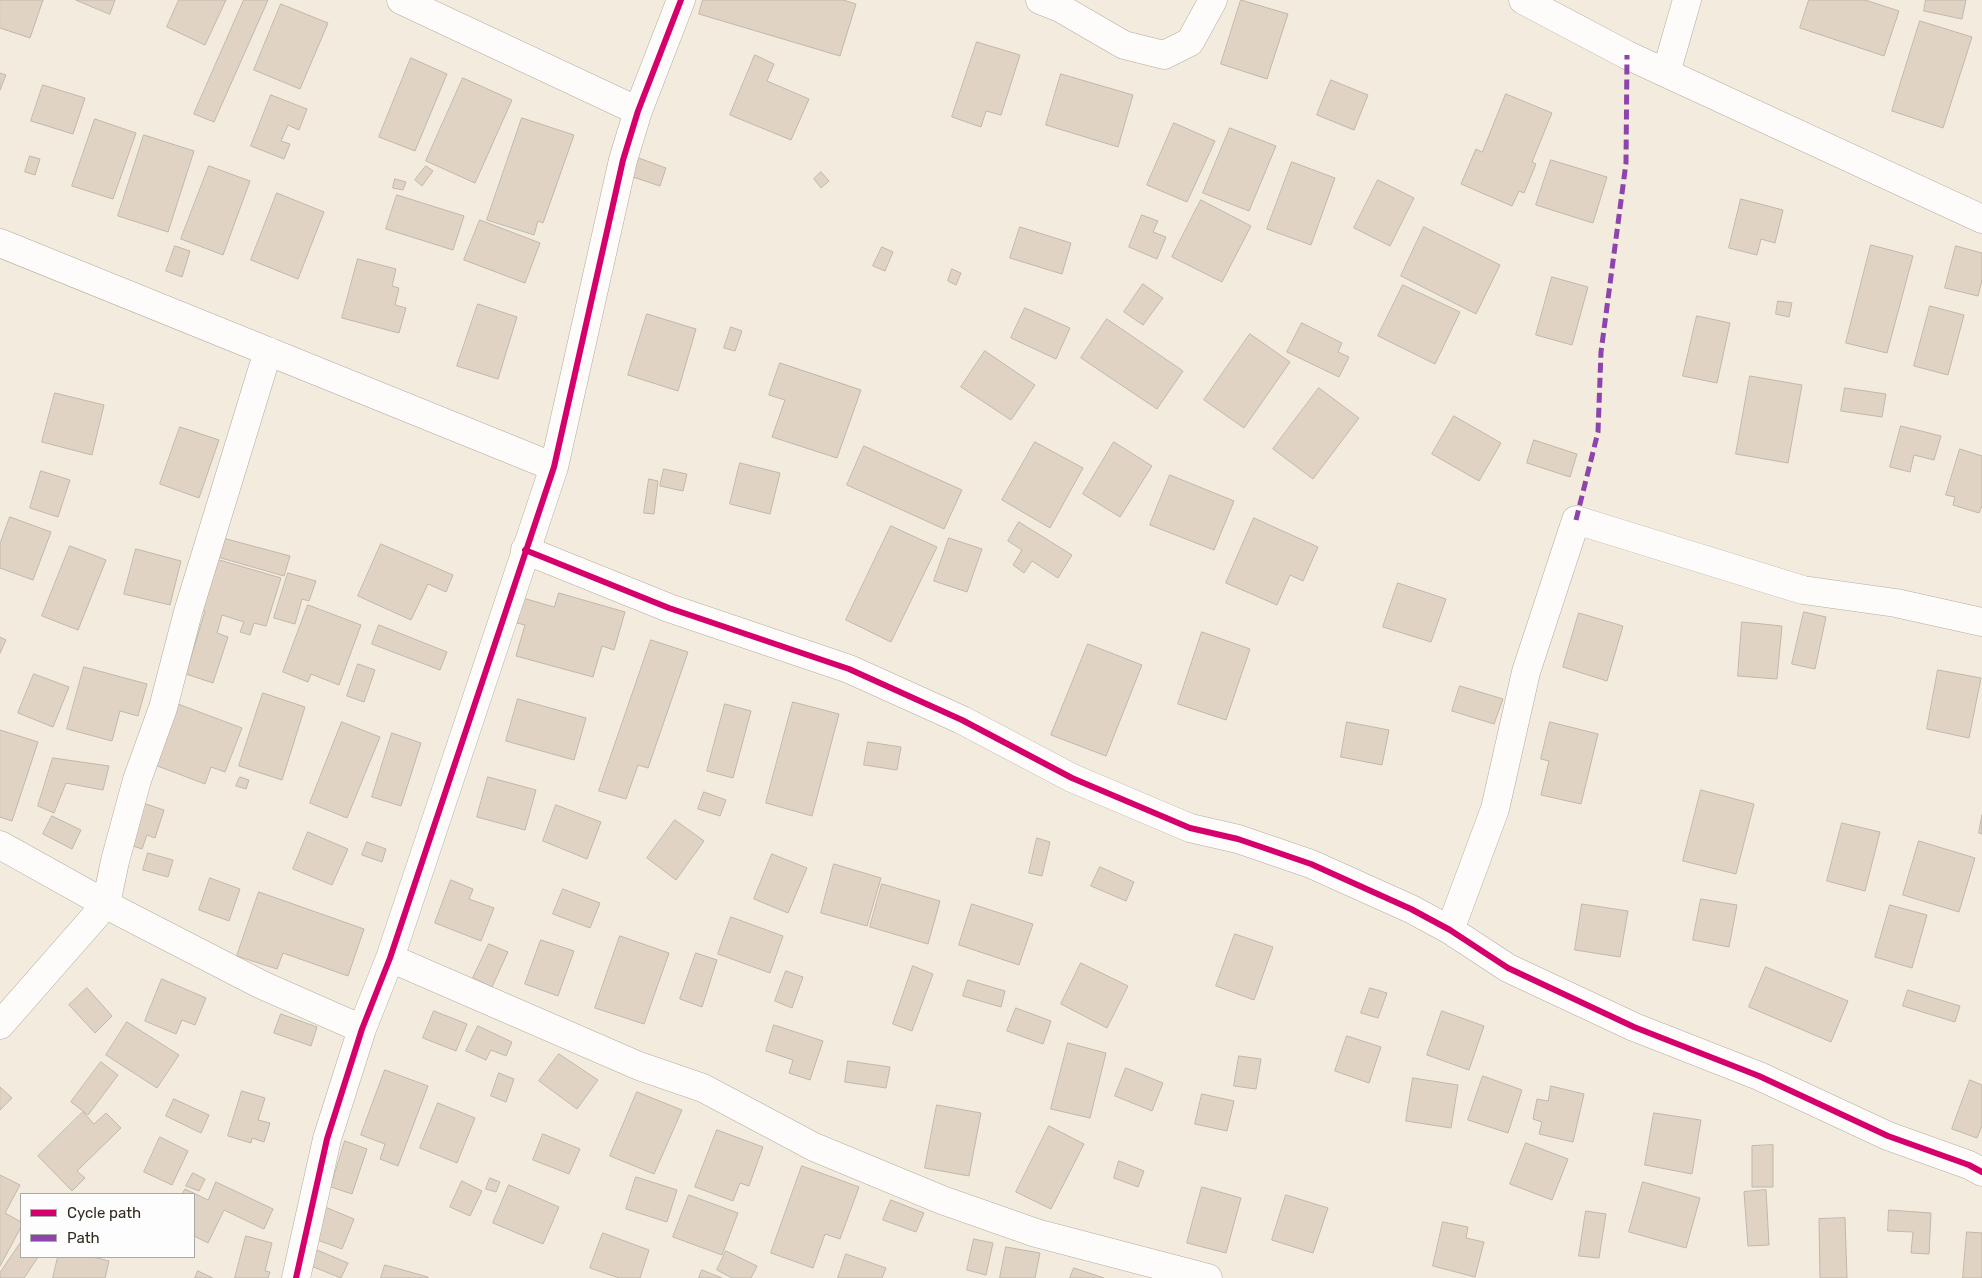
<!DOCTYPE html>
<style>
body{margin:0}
#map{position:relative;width:1982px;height:1278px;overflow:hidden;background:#f3ebdd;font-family:Rubik,sans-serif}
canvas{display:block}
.legend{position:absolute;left:20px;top:1193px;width:175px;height:65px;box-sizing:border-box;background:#fdfdfd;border:1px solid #aba9a3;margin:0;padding:6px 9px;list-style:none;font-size:15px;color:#312a1d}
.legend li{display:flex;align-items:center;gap:10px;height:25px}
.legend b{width:25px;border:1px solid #aba9a3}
</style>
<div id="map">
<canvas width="1982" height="1278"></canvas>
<ul class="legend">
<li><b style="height:6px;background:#d6006c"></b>Cycle path</li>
<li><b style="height:6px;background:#8e44ad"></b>Path</li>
</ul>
</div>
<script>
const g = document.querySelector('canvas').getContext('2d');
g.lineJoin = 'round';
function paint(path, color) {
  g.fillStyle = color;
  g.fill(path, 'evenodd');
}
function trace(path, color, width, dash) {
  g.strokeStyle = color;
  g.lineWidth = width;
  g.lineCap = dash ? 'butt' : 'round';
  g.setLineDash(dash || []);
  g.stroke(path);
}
const building = new Path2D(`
 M0,0H43L30,38L0,28Z
 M76,0H115L110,14Z
 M179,0H226L205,45L167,27Z
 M244,0H268L214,122L194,114Z
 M703,0H843L856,4L840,56L699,14Z
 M1241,0L1288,14L1267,79L1221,64Z
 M1809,0H1865L1899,11L1884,56L1800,28Z
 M1926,0H1966L1962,19L1924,11Z
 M281,4L328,23L300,89L254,70Z
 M1920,21L1972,37L1943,128L1892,111Z
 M977,42L1020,55L1001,115L986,111L981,127L952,117Z
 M755,55L774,64L767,81L809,99L791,140L730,115Z
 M411,58L447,74L415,151L379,137Z
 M0,73L6,75L0,90Z
 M1061,74L1133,95L1118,147L1046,125Z
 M463,78L512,100L475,183L426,161Z
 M1331,80L1368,95L1354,130L1317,115Z
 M43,85L85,98L73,134L31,121Z
 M1506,94L1552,113L1532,162L1536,164L1524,193L1519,191L1512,206L1461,184L1476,149L1482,152Z
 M271,95L307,109L299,130L288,125L281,141L290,144L284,159L251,146Z
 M522,118L574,135L543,223L538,221L534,235L487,220Z
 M95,119L136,133L113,199L72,186Z
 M1174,123L1215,141L1187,202L1147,185Z
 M1230,128L1276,146L1249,211L1203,193Z
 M144,135L194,151L168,232L118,216Z
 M30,156L40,159L35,175L25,172Z
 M636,157L666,168L660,186L630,176Z
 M1551,160L1607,177L1593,223L1536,205Z
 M1292,162L1335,178L1311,245L1267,229Z
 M209,166L250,181L223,255L181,239Z
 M426,166L433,171L422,186L415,180Z
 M821,172L829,181L821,188L814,179Z
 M395,179L406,182L403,190L393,188Z
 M1378,180L1414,198L1390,246L1354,228Z
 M277,193L324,212L298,279L251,260Z
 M397,195L464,216L453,250L386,229Z
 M1741,199L1783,210L1775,243L1761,239L1757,255L1729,248Z
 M1201,200L1251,226L1222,282L1172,257Z
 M1142,215L1158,221L1153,232L1166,237L1157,259L1129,247Z
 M480,220L540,243L525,283L464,260Z
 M1020,227L1071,243L1062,274L1010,258Z
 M1424,227L1500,265L1476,314L1401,276Z
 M1871,245L1913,256L1887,353L1846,343Z
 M175,246L190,251L182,277L166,271Z
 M1956,246L1982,253V280L1978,296L1945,288Z
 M882,247L893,252L885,271L873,266Z
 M358,259L396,269L392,286L399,288L395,305L406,308L399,333L342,318Z
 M952,269L961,273L956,285L948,281Z
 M1552,277L1588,287L1572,345L1536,335Z
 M1143,284L1163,298L1143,325L1124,312Z
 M1403,285L1460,312L1435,364L1378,336Z
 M1778,301L1792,303L1789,317L1776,314Z
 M478,304L517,317L498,379L457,366Z
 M1930,306L1964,315L1948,375L1914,366Z
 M1025,308L1070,328L1056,359L1011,338Z
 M647,314L696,329L678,391L628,375Z
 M1697,316L1730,323L1717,383L1683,376Z
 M1107,319L1183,371L1157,409L1081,358Z
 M1302,323L1342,343L1338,352L1349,357L1339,377L1287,352Z
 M731,327L742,331L735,351L724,348Z
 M1250,334L1290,362L1244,428L1204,400Z
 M985,351L1035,385L1011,420L961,387Z
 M780,363L861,390L837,458L772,437L785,400L769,395Z
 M1750,376L1802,385L1788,463L1736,454Z
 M1319,388L1359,418L1313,479L1273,449Z
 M1845,388L1886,394L1882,417L1841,411Z
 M55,393L104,405L92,455L42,442Z
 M1454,416L1501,443L1479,481L1432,454Z
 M1901,426L1941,436L1934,460L1914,455L1910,472L1890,467Z
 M180,427L219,440L199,498L160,484Z
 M1534,440L1577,454L1570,477L1527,463Z
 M1035,442L1083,468L1050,528L1002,500Z
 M1114,442L1152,466L1120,517L1083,494Z
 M864,446L962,490L944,529L847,485Z
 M1960,449L1982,456V506L1979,513L1953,505L1955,497L1946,495Z
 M740,463L780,473L770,514L730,504Z
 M664,469L687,474L683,491L660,486Z
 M41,471L70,480L58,517L30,508Z
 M1170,475L1234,501L1214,550L1150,525Z
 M649,479L658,481L654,514L644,513Z
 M10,517L51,532L33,580L0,568V544Z
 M1254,518L1318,547L1303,581L1290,575L1277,605L1226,583Z
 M1019,522L1072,555L1058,578L1032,561L1024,573L1013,565L1022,550L1008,541Z
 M891,526L937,547L891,642L846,620Z
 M219,537L290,556L284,576L214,556Z
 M949,538L982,549L967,592L934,581Z
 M381,544L453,575L446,592L428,584L411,620L358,596Z
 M70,546L106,560L78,630L42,616Z
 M136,549L181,561L170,605L124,594Z
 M209,557L281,578L266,626L254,623L250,635L240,632L244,622L222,615L217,633L228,637L213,683L186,674L205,611L192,607Z
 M288,573L316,581L309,601L302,599L295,624L274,618Z
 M1398,583L1446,599L1431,642L1383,627Z
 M559,593L625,612L614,650L602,646L593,677L516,656L525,625L517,623L523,598L554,607Z
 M308,605L361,625L339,685L311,674L308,682L283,672Z
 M1804,612L1826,617L1815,669L1792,664Z
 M1579,613L1623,626L1607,681L1563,667Z
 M1742,622L1782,626L1777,679L1738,676Z
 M379,625L447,652L440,670L372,644Z
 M1202,632L1250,649L1226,720L1178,704Z
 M0,637L6,640L0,653Z
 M651,640L688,652L648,768L638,765L626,799L599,791Z
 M1088,644L1142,665L1106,756L1051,735Z
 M358,664L375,670L364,702L347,696Z
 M84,667L147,684L138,716L120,711L112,741L67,729Z
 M1938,670L1981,678L1969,738L1927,729Z
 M34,674L69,687L53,727L18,713Z
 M1460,686L1503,699L1494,724L1452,711Z
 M263,693L305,707L282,780L239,766Z
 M518,699L586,718L574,760L506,741Z
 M170,701L242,728L225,772L211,767L205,784L147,762Z
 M793,702L839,714L812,816L766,803Z
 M725,704L751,711L733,778L707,771Z
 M342,722L380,737L347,818L310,803Z
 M1347,722L1389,730L1382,765L1341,757Z
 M1550,722L1598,734L1581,804L1541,795L1549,761L1541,759Z
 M0,730L38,742L12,821L0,817Z
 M392,733L421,743L401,806L372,797Z
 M868,742L901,747L897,770L864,765Z
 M53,758L109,766L103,790L66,783L54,813L38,806Z
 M240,777L249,780L246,789L236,786Z
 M488,777L536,790L525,830L477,817Z
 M1701,790L1754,804L1736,874L1683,861Z
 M704,792L726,800L720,816L698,809Z
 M140,802L164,810L155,838L147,835L142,849L127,844Z
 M556,805L601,822L587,859L543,841Z
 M1982,815V834L1979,833Z
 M52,816L81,830L72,849L43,834Z
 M675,820L704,841L676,880L647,858Z
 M1842,823L1880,832L1865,891L1827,881Z
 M308,832L348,849L332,885L293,869Z
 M1037,838L1050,842L1042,876L1029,873Z
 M1919,841L1975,858L1959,912L1903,895Z
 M367,842L386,849L382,862L362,855Z
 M148,853L173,860L168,877L143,870Z
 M772,854L807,868L788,913L754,899Z
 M834,864L881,878L867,926L821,913Z
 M1100,867L1134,882L1126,901L1091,886Z
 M210,878L240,889L229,921L199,910Z
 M451,880L473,889L469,899L494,908L481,941L435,923Z
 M882,884L940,901L928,944L870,927Z
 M563,889L600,903L590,928L553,914Z
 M259,892L364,929L348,976L283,953L277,969L237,956Z
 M1701,899L1737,905L1729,947L1693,940Z
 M972,904L1033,924L1019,965L959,945Z
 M1582,904L1628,911L1620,957L1575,950Z
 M1890,905L1927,915L1912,968L1875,957Z
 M731,917L783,936L770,973L718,954Z
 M1235,934L1273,947L1254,1000L1216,986Z
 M620,936L669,953L644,1024L595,1008Z
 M541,940L574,951L558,996L525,984Z
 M489,944L508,952L492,987L473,978Z
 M696,953L717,960L702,1007L680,999Z
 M1081,963L1128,986L1107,1028L1061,1004Z
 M913,966L933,974L912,1031L893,1024Z
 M1766,967L1848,1001L1831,1042L1749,1007Z
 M786,971L803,977L792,1008L775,1001Z
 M162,979L206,998L195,1025L182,1020L176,1034L145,1021Z
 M968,980L1005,991L1001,1007L963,996Z
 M87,988L112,1016L95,1033L69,1005Z
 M1370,988L1387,993L1378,1018L1361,1013Z
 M1908,990L1960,1006L1955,1022L1903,1006Z
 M1016,1008L1051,1021L1043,1044L1007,1031Z
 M434,1011L467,1024L456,1051L423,1038Z
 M1442,1011L1484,1026L1469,1070L1427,1055Z
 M281,1014L317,1027L311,1046L274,1033Z
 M127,1022L179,1055L157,1088L106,1055Z
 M774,1025L823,1041L810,1080L789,1073L793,1060L766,1051Z
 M478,1026L512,1042L506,1056L491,1050L486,1060L466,1051Z
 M1347,1036L1381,1047L1369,1083L1335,1071Z
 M1068,1043L1106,1053L1090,1118L1051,1109Z
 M559,1054L598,1080L577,1109L539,1081Z
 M1239,1056L1261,1059L1256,1089L1234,1086Z
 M848,1061L890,1067L886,1088L845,1082Z
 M101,1062L118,1075L88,1115L71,1102Z
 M1126,1068L1163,1083L1152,1111L1115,1096Z
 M385,1070L428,1086L398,1166L380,1159L385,1144L361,1135Z
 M499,1073L514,1079L506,1102L491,1096Z
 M1483,1076L1522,1090L1508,1133L1468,1120Z
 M1413,1078L1458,1085L1451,1128L1406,1121Z
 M1970,1080L1982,1085V1126L1977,1138L1952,1129Z
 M1551,1086L1584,1094L1573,1142L1539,1134L1542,1122L1533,1119L1537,1099L1548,1101Z
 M0,1087L12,1098L0,1110Z
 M242,1091L265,1098L258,1120L270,1123L264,1142L252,1138L251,1143L228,1136Z
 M637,1092L682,1110L654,1174L610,1156Z
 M1202,1094L1234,1101L1227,1131L1195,1124Z
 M174,1099L209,1115L201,1133L166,1116Z
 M438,1103L475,1118L457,1163L420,1148Z
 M937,1105L981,1113L969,1176L925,1168Z
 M83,1112L94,1124L106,1113L121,1128L77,1171L85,1178L72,1191L38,1156Z
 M1654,1113L1701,1120L1692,1174L1645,1165Z
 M1049,1126L1084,1144L1051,1209L1016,1192Z
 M717,1130L763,1147L749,1186L740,1183L733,1201L695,1187Z
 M543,1134L580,1149L569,1174L533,1160Z
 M160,1137L188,1151L172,1185L144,1172Z
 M345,1141L367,1149L352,1194L331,1187Z
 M1526,1143L1568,1159L1552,1200L1510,1184Z
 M1773,1145V1187H1752V1146Z
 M1119,1161L1144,1171L1138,1187L1114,1178Z
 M802,1166L859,1187L840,1239L825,1234L813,1268L771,1253Z
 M193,1173L205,1179L199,1191L186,1186Z
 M0,1175L20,1185L5,1213L21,1222V1227L0,1266Z
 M636,1177L677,1190L667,1222L626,1209Z
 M490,1178L500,1182L496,1192L486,1189Z
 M462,1181L482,1191L470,1216L450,1207Z
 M216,1182L273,1209L264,1229L224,1210L208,1243L194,1236V1194H182L185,1189L208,1200Z
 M1643,1182L1700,1198L1686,1248L1629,1232Z
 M509,1185L559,1207L543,1244L493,1223Z
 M1202,1187L1241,1198L1226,1253L1187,1243Z
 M1766,1190L1769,1245L1748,1246L1744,1192Z
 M689,1195L738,1213L722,1255L673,1237Z
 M1286,1195L1328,1208L1313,1253L1272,1240Z
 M891,1200L924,1213L916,1232L883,1220Z
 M325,1207L354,1219L342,1249L312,1238Z
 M1889,1210L1931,1213L1929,1254L1911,1253L1913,1232L1888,1231Z
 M1586,1211L1606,1214L1599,1258L1579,1256Z
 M1845,1218L1847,1278H1820L1819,1219Z
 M1443,1222L1468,1227L1466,1238L1484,1242L1475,1277L1433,1266Z
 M1967,1232L1982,1233V1278H1963Z
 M603,1233L649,1250L640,1278H619L590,1268Z
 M246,1236L272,1243L265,1271L270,1272L268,1278H235Z
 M974,1239L993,1243L986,1275L967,1270Z
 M21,1242V1257H38L24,1278H0V1273Z
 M1006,1247L1040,1253L1035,1278H1000Z
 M317,1250L348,1263L341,1278L311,1266Z
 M726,1251L757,1266L751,1278H732L717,1270Z
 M846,1254L886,1268L882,1278H838Z
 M58,1257H93L109,1261L105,1278H53Z
 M385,1265L428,1277V1278H381Z
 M1074,1268L1104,1278H1070Z
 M702,1270L722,1278H699Z
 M198,1271L213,1278H195Z`);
paint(building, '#e1d3c4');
trace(building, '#c0b7ac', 1);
const minor = new Path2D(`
 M401,0L638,111
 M1040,0L1060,8L1124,45L1164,55L1190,42L1213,0
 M1523,0L1627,55L1982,219
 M1666,73L1687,0
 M0,243L554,467
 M525,550L669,608L849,669L962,720L1072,778L1190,828L1238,839L1311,864L1411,909L1450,930L1508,968L1634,1027L1759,1076L1888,1136L1969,1165L1982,1172
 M0,845L122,913L262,985L362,1029
 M1450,930L1495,809L1526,672L1576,520L1803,590L1896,603L1982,622
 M390,958L639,1066L703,1088L814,1147L942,1200L1036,1233L1208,1278
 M0,1025L106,904L115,861L137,780L163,708L188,612L268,351
 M296,1278L327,1139L362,1029L390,958L554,467L623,160L638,111L681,0`);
trace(minor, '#b3aca0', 29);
trace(minor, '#fdfcfa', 28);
trace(new Path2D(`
 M1576,520L1598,432L1601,352L1626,163L1627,55`), '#8e44ad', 5, [10, 5]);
trace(new Path2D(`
 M525,550L669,608L849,669L962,720L1072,778L1190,828L1238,839L1311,864L1411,909L1450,930L1508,968L1634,1027L1759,1076L1888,1136L1969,1165L1982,1172
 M296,1278L327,1139L362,1029L390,958L554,467L623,160L638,111L681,0`), '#d6006c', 6);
</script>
